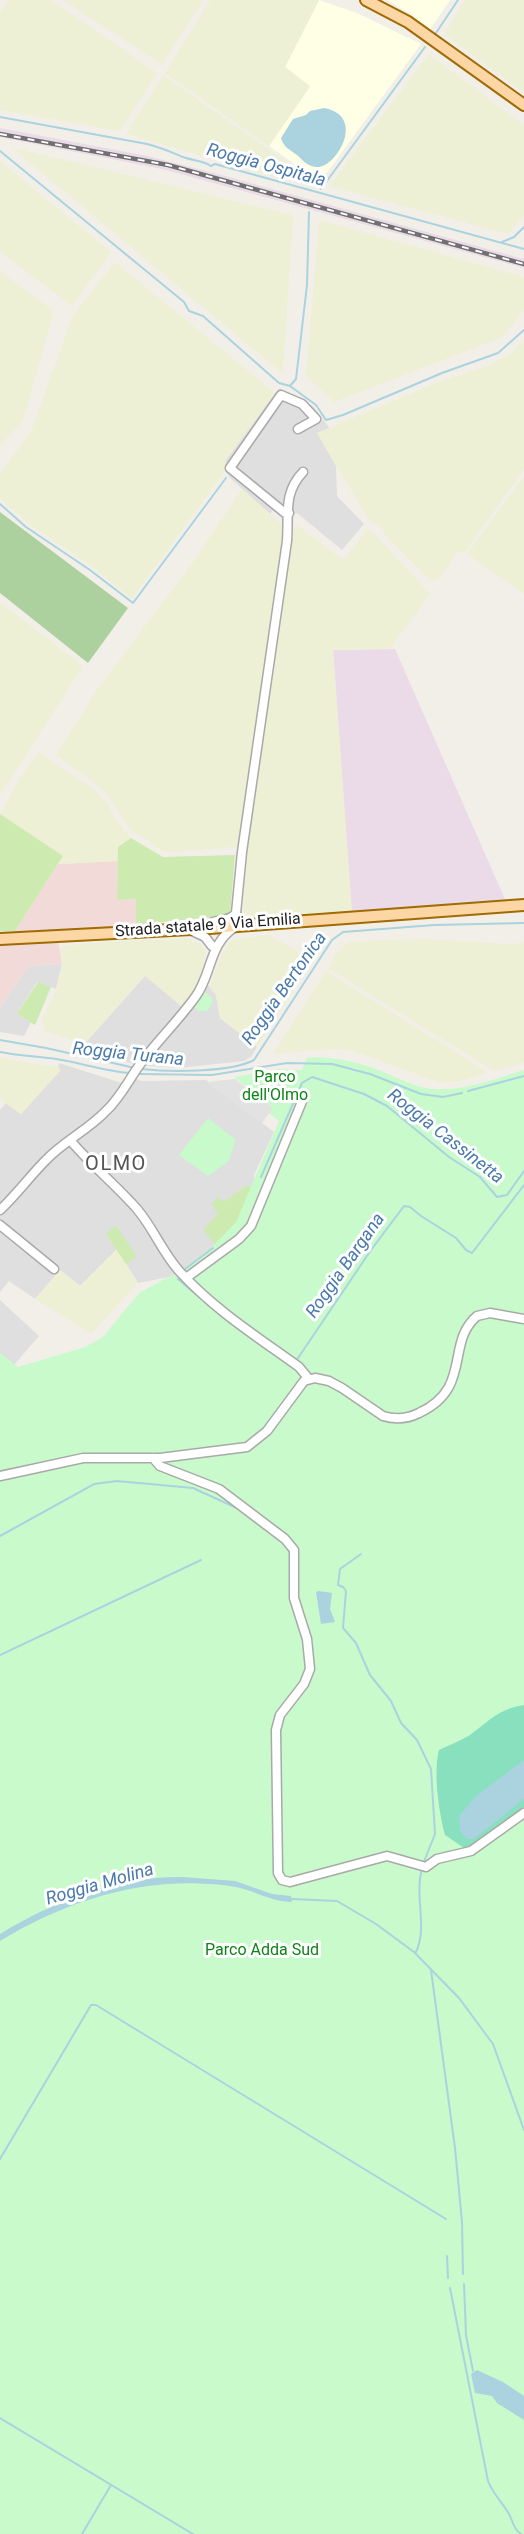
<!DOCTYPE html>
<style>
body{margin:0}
canvas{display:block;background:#f2efe9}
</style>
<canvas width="524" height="2534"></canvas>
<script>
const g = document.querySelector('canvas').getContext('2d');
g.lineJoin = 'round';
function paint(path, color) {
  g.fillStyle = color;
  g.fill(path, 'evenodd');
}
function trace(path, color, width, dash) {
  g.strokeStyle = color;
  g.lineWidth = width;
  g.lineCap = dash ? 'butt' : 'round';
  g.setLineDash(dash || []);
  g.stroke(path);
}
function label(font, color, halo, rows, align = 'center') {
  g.font = font + ' Roboto,sans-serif';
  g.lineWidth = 6;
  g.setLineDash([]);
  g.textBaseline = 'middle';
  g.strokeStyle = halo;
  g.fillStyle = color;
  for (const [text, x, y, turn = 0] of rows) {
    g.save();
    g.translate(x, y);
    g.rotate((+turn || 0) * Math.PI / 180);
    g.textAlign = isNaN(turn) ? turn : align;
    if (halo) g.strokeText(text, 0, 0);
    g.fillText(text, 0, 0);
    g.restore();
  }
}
paint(new Path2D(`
 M285,391L313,406L331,430L319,436L336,466L337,496L364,524L342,550L297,513L285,517L274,509L270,514L230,478L225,471L226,460L275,393Z
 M62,964L56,989L37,982L17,1014L31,1022L24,1036L0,1032V1007L29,966Z
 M145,976L197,988L200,979L208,985L216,995L220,1018L257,1047L251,1057L244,1061L179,1068L137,1065L80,1049Z
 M59,1063L125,1084L130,1076L141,1081L206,1080L274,1132L254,1175V1228L175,1276L138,1283L126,1264L137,1256L106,1234L117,1249L80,1286L60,1270L35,1299L9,1281L0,1292V1110L6,1103L21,1114L60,1070L58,1067Z
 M0,1300L39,1336L14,1365L0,1354Z`), '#e0dfdf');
paint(new Path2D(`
 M118,861L117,900L136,899V928L15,935V931L58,864Z
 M58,939L62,964L29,966L0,1007V944Z`), '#f2dad9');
paint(new Path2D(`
 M0,128L148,156L229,177L524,259V268L162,169L0,137Z
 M395,649L508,906L352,917L333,650Z`), '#ebdbe8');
paint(new Path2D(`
 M319,0L357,13L421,44L320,182L269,146L310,87L285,67Z
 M388,0H450L429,31L417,24L416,18Z`), '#ffffe5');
paint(new Path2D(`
 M9,0H51L157,73L120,131L0,110V12Z
 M63,0H203L162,65Z
 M210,0H319L285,67L310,86L269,146L165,73Z
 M465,0H524V93L444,34Z
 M429,54L524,125V215L508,234L329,186Z
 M163,75L288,163L282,179L126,134Z
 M11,147L293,215L283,374Z
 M0,161L111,252L72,306L0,252Z
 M319,220L524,277V310L503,337L334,402L306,376Z
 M115,262L275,393L226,460L225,471L132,599L87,563L29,524L0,498V474L31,431L73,315Z
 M0,271L54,311L23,421L0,446Z
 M524,340V469L465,552L457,553L439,578L431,581L388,539L380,526L370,522L317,433L438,382L490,365L513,352Z
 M524,476V594L467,554Z
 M242,489L284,526V541L239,849L232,847L177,852L162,851L129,828L106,793L97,785L56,755L96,691L193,562Z
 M297,525L342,559L346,557L367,530H371L430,594L390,649L333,650L352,911L247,919L244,918L240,912L245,853L292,530Z
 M0,602L83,666L0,796Z
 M39,752L95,790L107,803L116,820L131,838L118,847V861L58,864L62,856L0,814L21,776Z
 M269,935L313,960L257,1047L220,1018L216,995L210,987L222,953L231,940Z
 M189,939L201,944L206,953L197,988L182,1007L145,976L84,1044L44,1031L42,1019L55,993L62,970L61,946L116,941Z
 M424,939L512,944L524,942V1063L494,1071L329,969L334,956L347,943L355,941Z
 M326,971L486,1071V1074L460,1081L441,1083L353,1051L335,1049L273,1054Z
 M0,1058L58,1067L61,1070L21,1114L0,1099Z
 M117,1249L138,1283L91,1334L35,1299L60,1270L80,1286Z`), '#eef0d5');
paint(new Path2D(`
 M0,814L63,856L15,931H0Z
 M131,838L163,857L235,855L230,915L136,925V899L117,900L118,847Z
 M38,982L51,987L35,1025L17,1014Z
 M247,1185L258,1194L218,1247L203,1230L218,1214L211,1204L218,1198L225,1201Z
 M116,1225L137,1257L126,1264L106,1234Z`), '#cdebb0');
paint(new Path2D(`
 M0,512L128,608L88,663L0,593Z`), '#add19e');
paint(new Path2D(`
 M203,991L212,998L213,1002L207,1011H198L195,1007Z
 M314,1057C338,1058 359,1062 381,1071C398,1078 416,1088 434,1089C463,1091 496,1079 524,1070V2534H0V1353L18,1367L85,1347L103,1337L139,1293L183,1269L212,1247L236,1222L279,1121L269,1113L273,1108L234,1077L279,1069L302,1070L307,1058Z
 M208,1118L236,1140L228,1162L208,1176L179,1155Z`), '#c8facc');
paint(new Path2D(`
 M524,1705V1807L474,1844L464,1848L445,1835C439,1812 433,1773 439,1750C449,1745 460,1741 470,1735C491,1720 496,1710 524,1705Z`), '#88e0be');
paint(new Path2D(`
 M235,1079L273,1108L262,1123L206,1082Z`), '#e2e2e2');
paint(new Path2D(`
 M273,1075L287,1079L282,1089L272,1082Z`), '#dddde8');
paint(new Path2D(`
 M324,108C368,116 335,170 316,167C306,166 302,159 297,155C289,149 284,148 281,138L293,119L306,115L310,111Z
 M319,1591L332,1593L330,1609L335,1622L321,1624L316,1592Z
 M524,1760V1799L474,1839H467L460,1831L459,1816L477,1795Z
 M183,1877L235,1881L272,1894L291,1896L292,1902C267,1901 253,1889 230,1886C147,1875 70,1899 0,1941V1934C54,1901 118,1876 183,1877Z
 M477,2370L503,2382L524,2396V2420L497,2403L492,2396L475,2393L471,2374Z`), '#aad3df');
trace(new Path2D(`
 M436,33L458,0
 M0,117L147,144C160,147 171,152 183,157C193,161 203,160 211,166L215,164L524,249
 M0,151L184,302L189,311L203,316L279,383L290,386L296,379L307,285L309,212
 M321,189L425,47
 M502,242L514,237L524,227
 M290,386L316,405L326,420L343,415L442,373L498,353L524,330
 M0,504L26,527L90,570L133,603L226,478
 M0,1040L46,1048L135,1068
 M0,1052C19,1056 37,1056 56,1059C81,1063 105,1071 130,1073
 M141,1069C168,1072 230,1073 254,1060L332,940L343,932L434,925L524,923
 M136,1074L212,1075L287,1063L332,1064L370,1074L421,1094L443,1097L462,1093
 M468,1091L524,1076
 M261,1177L302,1083L312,1077L364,1094L387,1106L449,1157L480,1177L497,1197L507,1195L524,1171
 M185,1269L213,1248
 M178,1279L199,1297
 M208,1305L230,1322
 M236,1327L292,1367
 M296,1361L371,1250L404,1206L410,1207L421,1216L456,1238L466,1250L472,1253L524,1185
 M0,1536L94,1484L117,1481L193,1488L241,1510
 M361,1554L340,1569L338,1585L343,1587L346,1591L343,1628L356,1643L370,1675L391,1701L401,1723L417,1740L431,1769L435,1834L423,1864
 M0,1655L201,1560
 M291,1899L337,1901L376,1924L414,1952L459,1998L493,2044L524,2130
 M416,1952C428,1927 414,1896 422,1869
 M431,1970L455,2148L462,2222L463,2274
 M0,2159L91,2005H96L446,2219
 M447,2256L448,2278
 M464,2284L466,2335L473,2371
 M450,2288L488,2481C493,2494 502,2502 509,2514C513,2521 513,2529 521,2534
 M0,2418L193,2534
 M82,2534L111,2485`), '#aad3df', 2);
const minor = new Path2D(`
 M289,513H285L230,468L281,395L302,404L316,419L298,429
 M246,925L239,920L236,913L242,852L287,541C289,514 283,493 303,472
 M204,928C213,917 228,924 236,913
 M190,930L205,937L212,946
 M70,1140C91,1165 116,1185 137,1209C154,1229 163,1254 181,1273C215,1310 259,1338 299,1367L309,1379
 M0,1210C17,1194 30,1176 46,1160C64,1141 88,1130 106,1111C121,1097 129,1079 141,1063C158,1040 179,1020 196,996C212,974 209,943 235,927
 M0,1225L54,1269
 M186,1278L239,1239L251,1226L303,1099
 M153,1458L160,1466L219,1489L285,1539L294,1550V1598L307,1639L310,1669L304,1684L280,1715L276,1730L278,1873L282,1880L290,1882L387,1856L426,1867L437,1859L471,1851L524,1813
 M0,1476L83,1458H160L247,1447L267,1431L304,1381L315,1378L329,1381L342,1388L383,1416C396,1420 407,1419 419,1413C473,1388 445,1343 477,1316L490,1313L524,1319`);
const major = new Path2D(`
 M366,0L408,22L524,105
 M0,939L210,928L524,905`);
trace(minor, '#a9a9a9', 11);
trace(major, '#a06b00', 14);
trace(minor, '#fff', 8);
trace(major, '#fcd6a4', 10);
const rail = new Path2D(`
 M0,134L168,165L524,264`);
trace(rail, '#707070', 4.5);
trace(rail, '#fff', 2, [7]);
label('16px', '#222', '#fff', [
 ["Strada statale 9 Via Emilia",208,926,-4]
]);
label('16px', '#0c8416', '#fff', [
 ["Parco",275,1078],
 ["dell'Olmo",275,1096],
 ["Parco Adda Sud",262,1951]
]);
label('italic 18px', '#4a7aab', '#fff', [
 ["Roggia Ospitala",266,166,15],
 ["Roggia Bertonica",285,989,-55],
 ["Roggia Turana",128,1055,6],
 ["Roggia Cassinetta",445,1137,38],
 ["Roggia Bargana",346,1266,-55],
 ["Roggia Molina",100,1885,-16]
]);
g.letterSpacing = '1.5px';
label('20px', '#555', '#fff', [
 ["OLMO",116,1165]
]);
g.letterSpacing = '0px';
</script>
